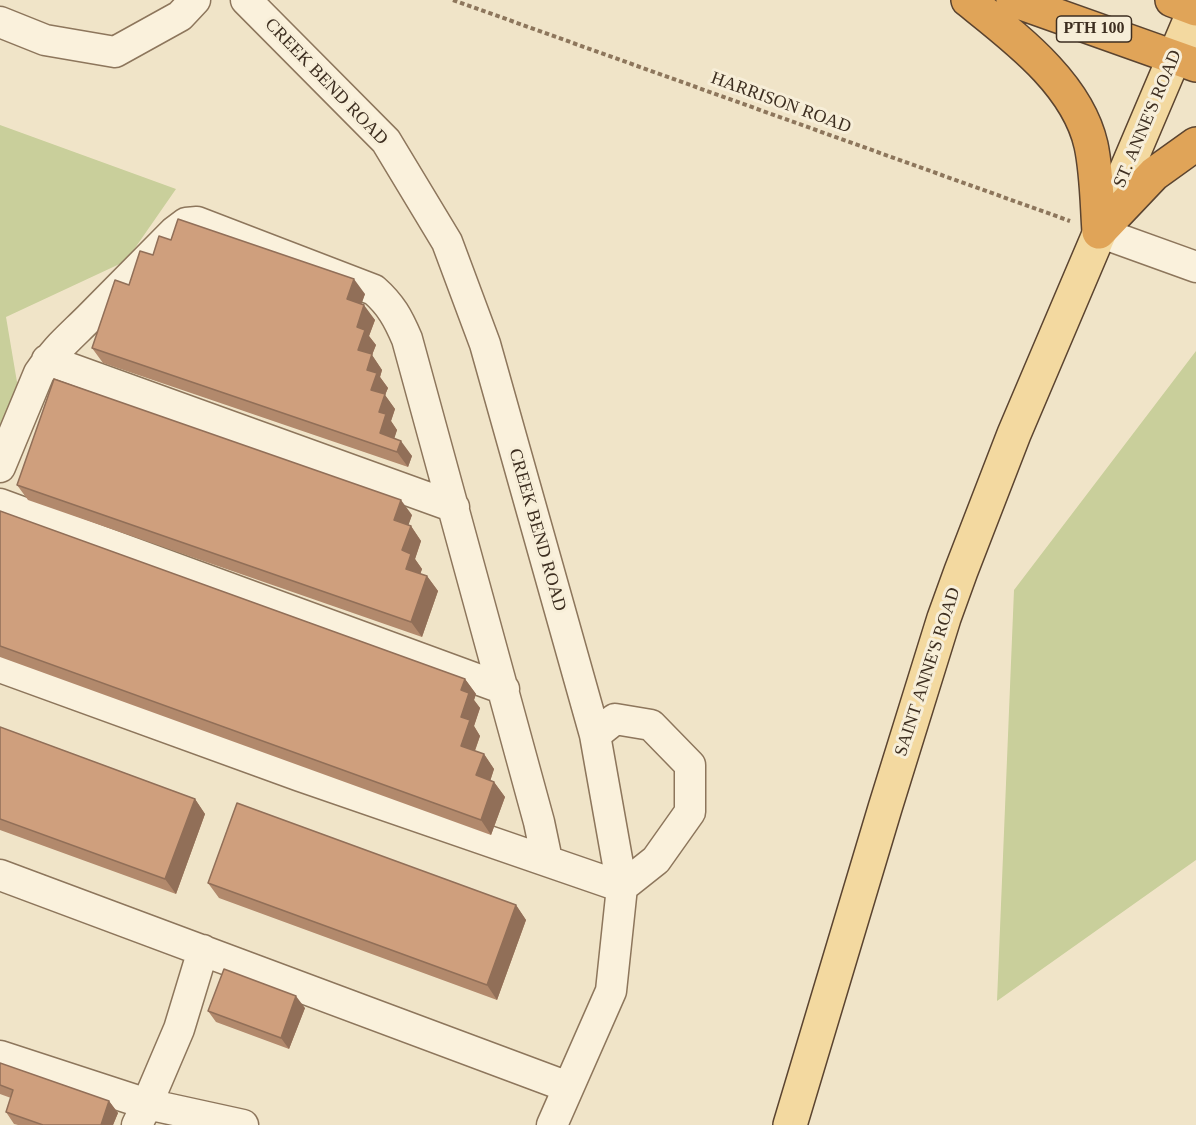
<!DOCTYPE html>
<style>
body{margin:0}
canvas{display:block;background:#f0e4c8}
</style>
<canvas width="1196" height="1125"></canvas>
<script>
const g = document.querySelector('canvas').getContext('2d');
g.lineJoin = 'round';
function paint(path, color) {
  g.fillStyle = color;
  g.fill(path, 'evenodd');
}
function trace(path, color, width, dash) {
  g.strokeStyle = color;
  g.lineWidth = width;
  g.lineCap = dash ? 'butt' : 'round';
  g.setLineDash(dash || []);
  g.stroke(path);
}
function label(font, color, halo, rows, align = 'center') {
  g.font = font + ' Georgia,serif';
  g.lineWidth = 6;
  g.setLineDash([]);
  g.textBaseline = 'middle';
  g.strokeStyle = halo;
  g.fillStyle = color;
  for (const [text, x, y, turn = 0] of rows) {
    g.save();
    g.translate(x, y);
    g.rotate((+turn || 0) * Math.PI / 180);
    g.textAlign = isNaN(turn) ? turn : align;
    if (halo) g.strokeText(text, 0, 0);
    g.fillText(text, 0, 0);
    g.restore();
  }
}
paint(new Path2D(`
 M0,125L176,189L126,261L6,317L18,388L0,425Z
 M1196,351V860L997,1001L1014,590Z`), '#c9cf9b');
const minor = new Path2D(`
 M246,0L386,141L447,242L485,344L595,735L622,887L611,991L552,1125
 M0,22L45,40L115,52L180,16L195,0
 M1099,232L1196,267
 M47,360L454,507
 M0,467L39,373C53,351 71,336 89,318C117,290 145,261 174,232L186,223L197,222L374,290C391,305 398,318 407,339L539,822L547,860
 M0,504L504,689
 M0,667L300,776L622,887
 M595,735L615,719L651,725L690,765V812L656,860L622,887
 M0,875L568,1087
 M0,1056L147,1104L179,1029L203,950
 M137,1125L147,1104L243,1125`);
const major = new Path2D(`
 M790,1125L885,808L944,618L961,571L1014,434L1196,6`);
const highway = new Path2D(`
 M968,0C1014,37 1077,83 1091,145C1097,173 1097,203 1099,232
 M1013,0L1196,65
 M1172,0L1196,9
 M1099,232L1154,174L1196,144`);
trace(minor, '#8d765c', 33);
trace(major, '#5b4430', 36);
trace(highway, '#5b4430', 36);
trace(new Path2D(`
 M453,0L1070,221`), '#8d765c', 4, [4.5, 3]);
trace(minor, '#faf1dc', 30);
trace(major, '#f3d9a0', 33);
trace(highway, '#e0a458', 33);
paint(new Path2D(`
 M171,240L365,294L361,304L375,320L369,336L376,345L372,355L382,370L380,377L388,388L385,395L395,409L391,421L397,430L394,438L412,456L408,467L103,363L92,348L129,285L153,255Z
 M17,485L412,515L408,525L411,526L421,541L415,559L422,569L420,574L427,576L438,591L422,637L28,500Z
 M0,511L465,679L476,694L474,700L480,708L474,726L480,736L475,751L484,754L494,769L490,781L494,782L505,797L491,835L0,657Z
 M0,727L195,799L205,814L176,894L0,830Z
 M208,883L516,905L526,920L497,1000L219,898Z
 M305,1008L289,1049L216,1022L208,1011Z
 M0,1063L109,1101L118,1113L113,1125H18L14,1124L6,1112L11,1098L0,1094Z`), '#b2896c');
paint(new Path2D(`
 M354,279L365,294L358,314L347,299Z
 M364,305L375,320L369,336L376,345L372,355L382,370L380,377L388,388L385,395L395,409L391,421L397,430L391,449L380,433L379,412L371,390L367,370L358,350L357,327Z
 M401,441L412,456L408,467L397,452Z
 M401,500L412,515L405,535L394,520Z
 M411,526L421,541L415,559L422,569L417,584L406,569L402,550Z
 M427,576L438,591L422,637L411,622Z
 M465,679L476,694L474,700L480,708L474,726L480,736L471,761L461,746V690Z
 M484,754L494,769L487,791L476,775Z
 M494,782L505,797L491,835L481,820Z
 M195,799L205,814L176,894L165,879Z
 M516,905L526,920L497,1000L487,985Z
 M296,996L305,1008L289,1049L281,1038Z
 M109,1101L118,1113L113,1125H101Z`), '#916f58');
const building = new Path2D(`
 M178,219L354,279L347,299L364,305L357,327L365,330L358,350L372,354L367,370L377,373L371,390L385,394L379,412L386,414L380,433L401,441L397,452L92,348L115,280L129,285L140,251L153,255L159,236L171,240Z
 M54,379L401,500L394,520L411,526L402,550L411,554L406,569L427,576L411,622L17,485Z
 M0,511L465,679L461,690L469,693L461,717L470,720L461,746L484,754L476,775L494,782L481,820L0,646Z
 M0,727L195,799L165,879L0,819Z
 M237,803L516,905L487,985L208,883Z
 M224,969L296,996L281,1038L208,1011Z
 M0,1063L109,1101L101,1125H43L6,1112L13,1090L0,1085Z`);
paint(building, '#cf9f7d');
trace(building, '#916f58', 1.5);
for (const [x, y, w] of [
 [1094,29,75]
]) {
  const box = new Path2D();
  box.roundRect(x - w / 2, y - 13, w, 26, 4.5);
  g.fillStyle = '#f7eed8';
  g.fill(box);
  trace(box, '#3d2e20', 1.5);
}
label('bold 16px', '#3d2e20', null, [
 ["PTH 100",1094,29]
]);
label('18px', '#3d2e20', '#f7eed8', [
 ["CREEK BEND ROAD",326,82,46],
 ["HARRISON ROAD",781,103,20],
 ["ST. ANNE'S ROAD",1148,119,-67],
 ["CREEK BEND ROAD",537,530,74],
 ["SAINT ANNE'S ROAD",928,672,-72]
]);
</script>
